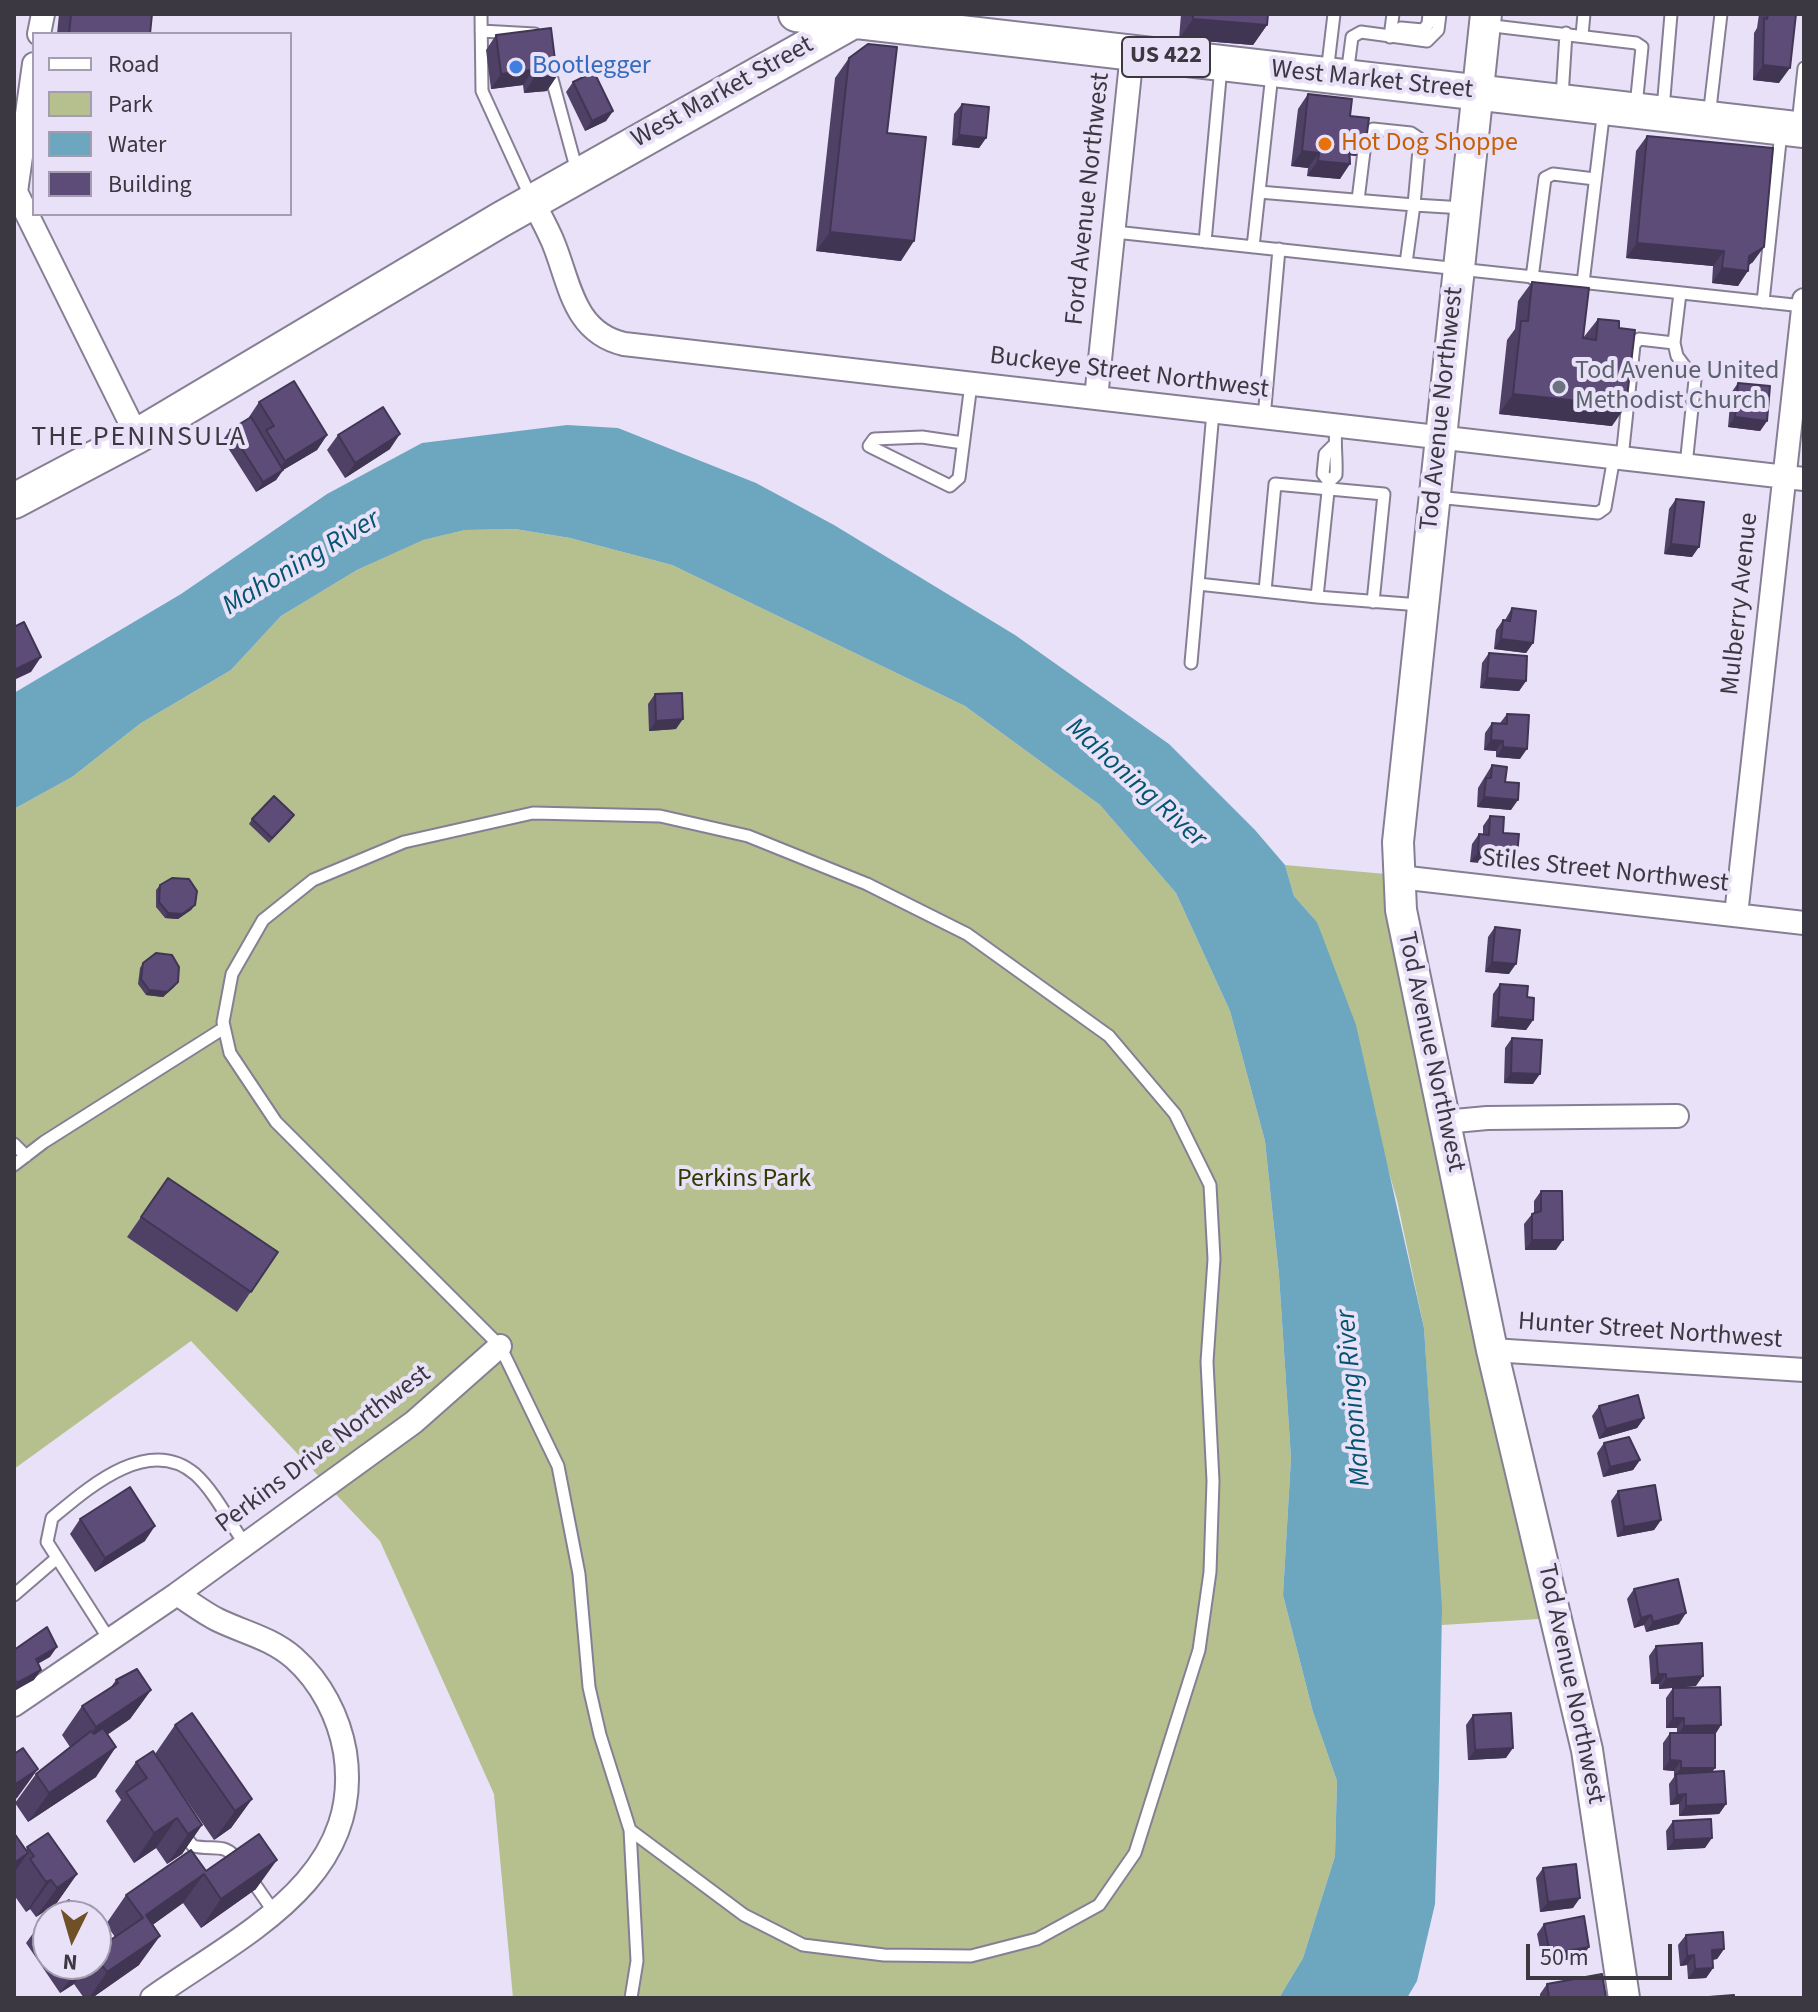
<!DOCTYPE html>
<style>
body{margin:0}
#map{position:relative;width:1818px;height:2012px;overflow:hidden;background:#e9e1f8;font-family:"Source Sans 3",sans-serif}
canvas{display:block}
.frame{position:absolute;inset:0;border:16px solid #3b3841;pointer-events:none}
.legend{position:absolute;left:32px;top:32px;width:260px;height:184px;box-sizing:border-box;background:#e9e1f8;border:2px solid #a39daf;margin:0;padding:10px 14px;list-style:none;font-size:24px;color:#3b3841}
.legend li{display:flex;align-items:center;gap:16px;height:40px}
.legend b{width:40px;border:2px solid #a39daf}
.north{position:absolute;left:32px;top:1900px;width:80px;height:80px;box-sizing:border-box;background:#e9e1f8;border:2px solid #a39daf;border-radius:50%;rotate:185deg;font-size:22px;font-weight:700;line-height:32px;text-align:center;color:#3b3841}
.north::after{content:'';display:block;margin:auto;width:28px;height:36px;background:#705026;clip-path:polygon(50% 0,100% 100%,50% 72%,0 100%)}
.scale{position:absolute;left:1526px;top:1944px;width:146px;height:36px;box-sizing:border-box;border:4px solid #3b3841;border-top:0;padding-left:10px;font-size:24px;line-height:28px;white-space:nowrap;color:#3b3841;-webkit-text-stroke:6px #e9e1f8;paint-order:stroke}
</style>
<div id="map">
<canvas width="1818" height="2012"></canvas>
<div class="frame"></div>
<ul class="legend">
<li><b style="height:10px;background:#fff"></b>Road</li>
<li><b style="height:22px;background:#b5c08e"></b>Park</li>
<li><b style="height:22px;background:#6da6bf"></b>Water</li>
<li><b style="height:22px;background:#5c4c77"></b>Building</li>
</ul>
<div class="north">N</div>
<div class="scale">50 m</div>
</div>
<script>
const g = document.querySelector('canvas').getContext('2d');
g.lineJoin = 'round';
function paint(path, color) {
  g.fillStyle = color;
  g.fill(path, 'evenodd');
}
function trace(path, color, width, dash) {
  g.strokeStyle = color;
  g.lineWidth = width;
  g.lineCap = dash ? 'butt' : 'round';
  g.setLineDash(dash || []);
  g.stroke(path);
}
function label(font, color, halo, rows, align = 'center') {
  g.font = font + ' "Source Sans 3",sans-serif';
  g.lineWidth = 8;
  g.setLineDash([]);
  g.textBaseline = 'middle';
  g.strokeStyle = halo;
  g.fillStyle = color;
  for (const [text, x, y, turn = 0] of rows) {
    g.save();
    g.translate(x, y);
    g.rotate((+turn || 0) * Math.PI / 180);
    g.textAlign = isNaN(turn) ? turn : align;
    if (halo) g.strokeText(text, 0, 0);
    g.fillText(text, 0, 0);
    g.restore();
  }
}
paint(new Path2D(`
 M515,529L570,538L672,565L965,706L1100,805L1176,893L1230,1011L1265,1141L1279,1275L1291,1458L1283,1595L1313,1712L1337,1781L1335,1856L1303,1958L1279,1998H513L494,1794L380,1541L191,1341L14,1469V809L72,777L141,723L231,670L281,616L357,570L422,540L465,530Z
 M1285,865L1386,874V903L1539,1619L1442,1625L1424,1328L1397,1200L1317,922L1294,896Z`), '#b5c08e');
paint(new Path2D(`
 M567,425L618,428L756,483L834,525L1015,635L1169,744L1255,830L1285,865L1294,896L1317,922L1356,1025L1424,1328L1442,1609L1439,1777L1435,1904L1417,1981L1407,1998H1279L1303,1958L1335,1856L1337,1781L1313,1712L1283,1595L1291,1458L1279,1275L1265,1141L1230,1011L1176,893L1100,805L965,706L672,565L570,538L515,529L465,530L423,540L357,570L281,616L231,670L141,723L72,777L14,809V693L181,594L327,494L422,443Z`), '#6da6bf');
const service = new Path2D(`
 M481,14L482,91L531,198
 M1485,25L1636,43L1642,47L1636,106
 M481,31L535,34
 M1582,35L1584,14
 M1390,37L1401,28L1423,30L1428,24L1429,14
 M1390,37L1393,14
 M549,68L577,171
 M1327,73L1334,14
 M1347,75L1352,37L1361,32L1427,41L1438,30L1440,14
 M1562,97L1566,33
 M1663,109L1671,14
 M1709,117L1721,14
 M1798,124L1804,68
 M1259,192L1414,205L1420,139L1411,133L1373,129L1366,135L1358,200
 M1115,232L1803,306
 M1205,242L1221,67
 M1253,247L1272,74
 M1406,263L1414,205L1464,208
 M1532,278L1545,178L1553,174L1595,179
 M1583,283L1604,109
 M1680,293L1674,343L1677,356L1695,380L1686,465
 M1763,302L1781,132
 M1264,418L1279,249
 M963,443L922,437L874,439L869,446L950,486L959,478L971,384
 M1333,446L1325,454L1323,474L1329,482L1336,475C1337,458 1334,444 1336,427
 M1622,458L1634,345L1639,339L1674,343
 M1436,497L1598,513L1605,508L1614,457
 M1198,584L1213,412
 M1265,591L1275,484L1384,494L1373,602
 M1317,597L1420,605
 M1191,663L1198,584L1317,597L1329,482
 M533,813L660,816L748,836L867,884L967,934L1109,1036L1175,1114L1210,1185L1214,1259L1207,1362L1213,1481L1210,1572L1199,1650L1135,1853L1099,1905L1037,1939L971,1956L884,1955L803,1945L744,1915L630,1830L600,1735L589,1687L579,1574L558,1466L500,1346L276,1122L230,1053L223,1022L232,974L263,920L313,880L404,842Z
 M14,1144L26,1156
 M14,1165L44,1142L224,1028
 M14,1595L57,1558
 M109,1639L47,1542L52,1518C87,1489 148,1434 195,1474C215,1492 230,1523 246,1546
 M630,1830L637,1961L631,1998
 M182,1833L193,1846C214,1851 225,1841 239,1862
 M249,1876L274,1912`);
const minor = new Path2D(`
 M39,34L43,14
 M34,64L16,192L137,436
 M533,202C540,215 547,228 553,242C570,283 573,332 624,344L1804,479
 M1096,398L1132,53
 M1399,877L1804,923
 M1736,915L1804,300
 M1444,1122L1487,1118L1677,1116
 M1492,1350L1804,1370
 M177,1594L414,1422L500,1346
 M14,1705L177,1594C191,1603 204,1613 218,1620C245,1633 271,1638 294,1658C321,1682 339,1717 345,1752C365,1880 239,1936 152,1998`);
const secondary = new Path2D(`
 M1486,14L1398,842L1401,910L1492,1350L1587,1750L1624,1998`);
const primary = new Path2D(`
 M796,14L1804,130
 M14,501L137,436L500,220L855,20`);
trace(service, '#867f94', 15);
trace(minor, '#867f94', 26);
trace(secondary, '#867f94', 34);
trace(primary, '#867f94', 38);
trace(service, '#fff', 11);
trace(minor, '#fff', 22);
trace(secondary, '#fff', 30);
trace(primary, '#fff', 34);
paint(new Path2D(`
 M59,14H152L150,34H57Z
 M1181,14H1268L1267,25L1253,45L1179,39Z
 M1759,14H1796L1779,83L1753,80L1754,33L1757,28Z
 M551,28L547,91L524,93L523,85L491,89L486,50L496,35Z
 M849,58L887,133L901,261L816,251L835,78Z
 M573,82L613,111L606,121L585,131L566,92Z
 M1308,94L1350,116L1356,156L1350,155L1340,179L1307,176L1308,168L1291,166L1298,109Z
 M962,104L986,138L979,148L952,145L954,114Z
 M1647,136L1753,262L1749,265L1738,286L1712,283L1713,266L1626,258L1636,151Z
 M1532,282L1583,338L1598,319L1612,426L1499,414L1507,340L1515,329L1518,301Z
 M1738,383L1767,421L1760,431L1728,427L1731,393Z
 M259,402L327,435L317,450L283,470L276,480L256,492L223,440L230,430L249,418V417Z
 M338,435L390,449L345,478L327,450Z
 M1676,499L1692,557L1664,554L1669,509Z
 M1512,608L1533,643L1526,653L1494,649L1496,630L1503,620H1505Z
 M1489,653L1526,681L1519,691L1480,688L1482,663Z
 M655,694L676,729L649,731L648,704Z
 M1507,714L1520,759L1496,757V751L1484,750L1485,733L1492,723H1500Z
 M1492,765L1505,782L1511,810L1477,807L1478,788Z
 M1490,816L1510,865L1470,862L1472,844L1479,834H1483V826Z
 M252,819L291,820L269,843L249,824Z
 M160,885L195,905L191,910L178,919L165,918L156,907V890Z
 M1495,927L1509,974L1485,972L1488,937Z
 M143,963L174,987L163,997L146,995L138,984L140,968Z
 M1500,984L1527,997L1533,1020L1526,1030L1491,1027L1493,994Z
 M1512,1038L1533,1084L1504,1083L1505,1048Z
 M168,1178L278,1252L237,1312L127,1237Z
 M1541,1191L1556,1250H1525L1524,1224L1532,1214H1534V1201Z
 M1599,1406L1644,1418L1637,1428L1599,1439L1592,1416Z
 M1604,1443L1640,1460L1633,1470L1603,1477L1597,1453Z
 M1618,1491L1661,1520L1654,1530L1617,1537L1611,1501Z
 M80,1519L145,1541L95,1572L70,1534Z
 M1634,1589L1679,1624L1646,1632L1644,1625L1634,1628L1627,1599Z
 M1656,1646L1696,1686L1659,1689V1684H1651L1649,1656Z
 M116,1680L151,1690L130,1719L107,1735L96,1777L28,1822L15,1803L36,1774L70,1747L62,1735L82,1706L111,1687Z
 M1673,1688L1721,1725L1715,1735L1712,1772L1726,1804L1719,1814L1679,1816V1804L1670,1805L1669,1784L1674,1777V1771L1663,1770V1743L1670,1733H1677V1728H1666V1698Z
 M1473,1715L1506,1758L1468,1760L1466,1725Z
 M175,1725L252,1799L231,1828L214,1840L167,1772L202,1825L182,1854L167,1864L156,1848L134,1863L106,1821L121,1800L115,1791L136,1762L155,1754Z
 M1673,1821L1705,1848L1667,1850L1666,1831Z
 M14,1833L26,1850L27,1847L77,1874L56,1904L36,1917L30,1909L26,1912L14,1895Z
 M1543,1868L1573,1908L1540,1912L1536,1878Z
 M206,1871L256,1889L201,1928L183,1903L152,1925L139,1965L92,1998H84L74,1984L60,1993L26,1943L47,1914L48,1916V1964H96V1936L103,1945L115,1937L106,1924L126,1895Z
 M1544,1924L1582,1957L1543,1964L1537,1934Z
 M1686,1935L1724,1949L1717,1959L1713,1960V1968L1706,1978L1688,1979L1687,1965L1680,1966L1678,1945Z
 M1547,1984L1606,1998H1540V1994Z`), '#4f4166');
paint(new Path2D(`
 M1193,19L1267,25L1253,45L1179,39Z
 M1763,65L1790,68L1779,83L1753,80Z
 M533,70L523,85L491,89L501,74Z
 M557,76L547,91L524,93L534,78Z
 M613,111L606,121L585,131L592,121Z
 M959,135L986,138L979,148L952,145Z
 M1349,139L1366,141L1356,156L1338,154Z
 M1302,151L1319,153L1308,168L1291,166Z
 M1318,161L1350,164L1340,179L1307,176Z
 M830,232L914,241L901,261L816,251Z
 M1637,243L1724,251L1713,266L1626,258Z
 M1764,247L1753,262L1740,270L1748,271L1738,286L1712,283L1722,268Z
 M1513,394L1626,406L1612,426L1499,414Z
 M1735,417L1767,421L1760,431L1728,427Z
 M400,434L390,449L345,478L355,463Z
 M327,435L317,450L283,470L276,480L256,492L263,482L274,475L285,461Z
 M1671,544L1699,547L1692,557L1664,554Z
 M1501,639L1533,643L1526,653L1494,649Z
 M41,657L31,672L14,680V670Z
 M1487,678L1526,681L1519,691L1480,688Z
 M683,719L676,729L649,731L656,721Z
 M1491,740L1503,741L1496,751L1484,750Z
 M1503,747L1527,749L1520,759L1496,757Z
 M1484,797L1518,800L1511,810L1477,807Z
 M1478,852L1517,855L1510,865L1470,862Z
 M195,905L191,910L178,919L165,918L168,913Z
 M1492,962L1516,964L1509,974L1485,972Z
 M178,982L174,987L163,997L146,995L149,990Z
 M1498,1017L1533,1020L1526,1030L1491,1027Z
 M1511,1073L1540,1074L1533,1084L1504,1083Z
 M1532,1240H1563L1556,1250H1525Z
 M1644,1418L1637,1428L1599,1439L1606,1429Z
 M1640,1460L1633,1470L1603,1477L1610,1467Z
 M1661,1520L1654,1530L1617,1537L1624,1527Z
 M155,1526L145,1541L95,1572L105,1558Z
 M1686,1613L1679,1624L1646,1632L1653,1622Z
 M1651,1615L1644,1625L1634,1628L1641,1618Z
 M57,1647L50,1657L29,1669L36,1659Z
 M41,1670L34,1680L14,1691V1687L17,1683Z
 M1658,1674H1666L1659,1684H1651Z
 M1703,1676L1696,1686L1659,1689L1666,1679Z
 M151,1690L130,1719L76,1756L96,1727Z
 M1673,1718H1684L1677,1728H1666Z
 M1721,1725L1714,1735L1677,1736L1684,1726Z
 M116,1747L96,1777L28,1822L49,1793Z
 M1513,1748L1506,1758L1468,1760L1475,1750Z
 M1670,1760L1681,1761L1674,1771L1663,1770Z
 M1681,1768H1715L1708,1778L1676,1775Z
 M38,1769L17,1798L14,1800V1785Z
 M1686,1794L1679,1804L1670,1805L1677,1795Z
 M252,1799L231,1828L214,1840L235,1811Z
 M1726,1804L1719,1814L1679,1816L1686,1806Z
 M177,1818L156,1848L134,1863L154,1833Z
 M202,1825L182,1854L167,1864L188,1834Z
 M1712,1838L1705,1848L1667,1850L1674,1840Z
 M28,1853L14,1873V1863Z
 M277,1860L256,1889L201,1928L221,1899Z
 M77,1874L56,1904L36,1917L57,1888Z
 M204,1874L183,1903L125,1945L146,1915Z
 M51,1880L30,1909L26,1912L46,1882Z
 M1580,1898L1573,1908L1540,1912L1548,1902Z
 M160,1936L139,1965L92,1998H89L107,1972Z
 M1589,1947L1582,1957L1543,1964L1550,1954Z
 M1724,1949L1717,1959L1705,1960L1712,1950Z
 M1694,1955L1687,1965L1680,1966L1687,1956Z
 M81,1964H88L74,1984L60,1993Z
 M1713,1968L1706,1978L1688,1979L1695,1969Z`), '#403553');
const building = new Path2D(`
 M71,14H152L150,34H69Z
 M1193,14H1268L1267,25L1193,19Z
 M1768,14H1796L1790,68L1763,65L1764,18L1767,19Z
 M551,28L557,76L534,78L533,70L501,74L496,35Z
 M868,44L897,47L887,133L926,137L914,241L830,232L849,58Z
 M594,72L613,111L592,121L573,82Z
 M1308,94L1352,99L1350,116L1369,118L1366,141L1349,139L1350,164L1318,161L1319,153L1302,151Z
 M962,104L989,107L986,138L959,135Z
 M1647,136L1773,148L1764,247L1749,256L1748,271L1722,268L1724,251L1637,243Z
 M1532,282L1589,288L1583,338L1596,340L1598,319L1619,321V328L1635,330L1626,406L1513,394L1521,321H1528Z
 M294,381L327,435L285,461L266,430L274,426L259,402Z
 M1738,383L1770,386L1767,421L1735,417Z
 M383,407L400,434L355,463L338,435Z
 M251,417L283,470L263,482L230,430Z
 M1676,499L1704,502L1699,547L1671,544Z
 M1512,608L1536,611L1533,643L1501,639L1503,620L1510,621Z
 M24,622L41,657L14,670V627Z
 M1489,653L1527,656L1526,681L1487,678Z
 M682,693L683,719L656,721L655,694Z
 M1507,714L1529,715L1527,749L1503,747V741L1491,740L1492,723L1507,724Z
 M1492,765L1507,767L1505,782L1519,783L1518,800L1484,797L1486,778H1491Z
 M274,796L294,815L272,838L252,819Z
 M1490,816L1504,817L1503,833L1519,834L1517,855L1478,852L1479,834L1489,835Z
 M172,878L189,879L197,891L195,905L182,914L168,913L159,902L160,885Z
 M1495,927L1520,930L1516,964L1492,962Z
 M156,953L172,955L179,967L178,982L167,992L149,990L141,979L143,963Z
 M1500,984L1528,986L1527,997L1534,998L1533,1020L1498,1017Z
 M1512,1038L1542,1040L1540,1074L1511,1073Z
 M168,1178L278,1252L251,1292L141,1217Z
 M1541,1191H1562L1563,1240H1532V1214L1541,1211Z
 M1638,1395L1644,1418L1606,1429L1599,1406Z
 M1629,1437L1640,1460L1610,1467L1604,1443Z
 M1655,1485L1661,1520L1624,1527L1618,1491Z
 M130,1487L155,1526L105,1558L80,1519Z
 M1678,1579L1686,1613L1653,1622L1651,1615L1641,1618L1634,1589Z
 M47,1627L57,1647L36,1659L41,1670L17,1683L14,1678V1650Z
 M1702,1643L1703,1676L1666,1679V1674H1658L1656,1646Z
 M137,1669L151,1690L96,1727L82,1706L118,1683L116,1680Z
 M1720,1687L1721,1725L1684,1726V1718H1673V1688Z
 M192,1713L252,1799L235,1811L175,1725Z
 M1511,1713L1513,1748L1475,1750L1473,1715Z
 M103,1728L116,1747L49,1793L36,1774L91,1731L94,1734Z
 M1670,1733H1715V1768H1681V1761L1670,1760Z
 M23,1748L38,1769L14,1785V1754Z
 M153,1751L202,1825L188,1834L177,1818L154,1833L126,1792L147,1778L136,1762Z
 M1724,1771L1726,1804L1686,1806V1794L1677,1795L1676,1774Z
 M1711,1819L1712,1838L1674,1840L1673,1821Z
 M14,1833L28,1853L14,1863Z
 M48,1833L77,1874L57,1888L51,1880L46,1882L30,1859L34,1856L27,1847Z
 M259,1834L277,1860L221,1899L204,1874L146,1915L160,1936L107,1972L96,1957V1936L103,1945L143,1918L126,1895L191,1850L206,1871Z
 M1576,1864L1580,1898L1548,1902L1543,1868Z
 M69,1900L81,1916H48L47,1914Z
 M1584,1916L1589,1947L1550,1954L1544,1924Z
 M1723,1932L1724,1949L1712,1950L1713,1968L1695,1969L1694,1955L1687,1956L1686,1935Z
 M1602,1974L1606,1998H1549L1547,1984Z
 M1734,1995V1998H1696Z`);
paint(building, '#5c4c77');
trace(building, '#403553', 2);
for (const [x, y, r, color] of [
 [516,67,8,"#3f7fe0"],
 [1325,144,8,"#e8710a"],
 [1559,387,8,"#6b7280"]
]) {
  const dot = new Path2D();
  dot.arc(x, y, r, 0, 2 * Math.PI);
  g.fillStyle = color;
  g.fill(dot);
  trace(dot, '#e9e1f8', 3);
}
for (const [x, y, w] of [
 [1166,57,88]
]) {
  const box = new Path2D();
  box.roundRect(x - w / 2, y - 20, w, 40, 6);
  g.fillStyle = '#e9e1f8';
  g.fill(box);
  trace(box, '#3b3841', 2);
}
label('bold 24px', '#3b3841', null, [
 ["US 422",1166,57]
]);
label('26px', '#366cbe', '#e9e1f8', [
 ["Bootlegger",532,67]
], 'left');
label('26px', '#3b3841', '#e9e1f8', [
 ["West Market Street",1372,81,6],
 ["West Market Street",723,93,-29],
 ["Ford Avenue Northwest",1089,199,-84],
 ["Buckeye Street Northwest",1129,374,7],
 ["Tod Avenue Northwest",1443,409,-84],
 ["Mulberry Avenue",1741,604,-84],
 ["Stiles Street Northwest",1605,872,6],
 ["Tod Avenue Northwest",1430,1052,78],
 ["Hunter Street Northwest",1650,1332,4],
 ["Perkins Drive Northwest",324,1450,-37],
 ["Tod Avenue Northwest",1570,1684,78]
]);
label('26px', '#c56008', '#e9e1f8', [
 ["Hot Dog Shoppe",1341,144]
], 'left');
label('26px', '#5b616d', '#e9e1f8', [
 ["Tod Avenue United",1575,372],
 ["Methodist Church",1575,402]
], 'left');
label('26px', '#333c00', '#e9e1f8', [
 ["Perkins Park",744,1180]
]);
g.letterSpacing = '2px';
label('28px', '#3b3841', '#e9e1f8', [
 ["THE PENINSULA",139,439]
]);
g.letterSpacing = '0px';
label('italic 28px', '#03546e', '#e9e1f8', [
 ["Mahoning River",302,564,-31],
 ["Mahoning River",1135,784,42],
 ["Mahoning River",1355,1398,-95]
]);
</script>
